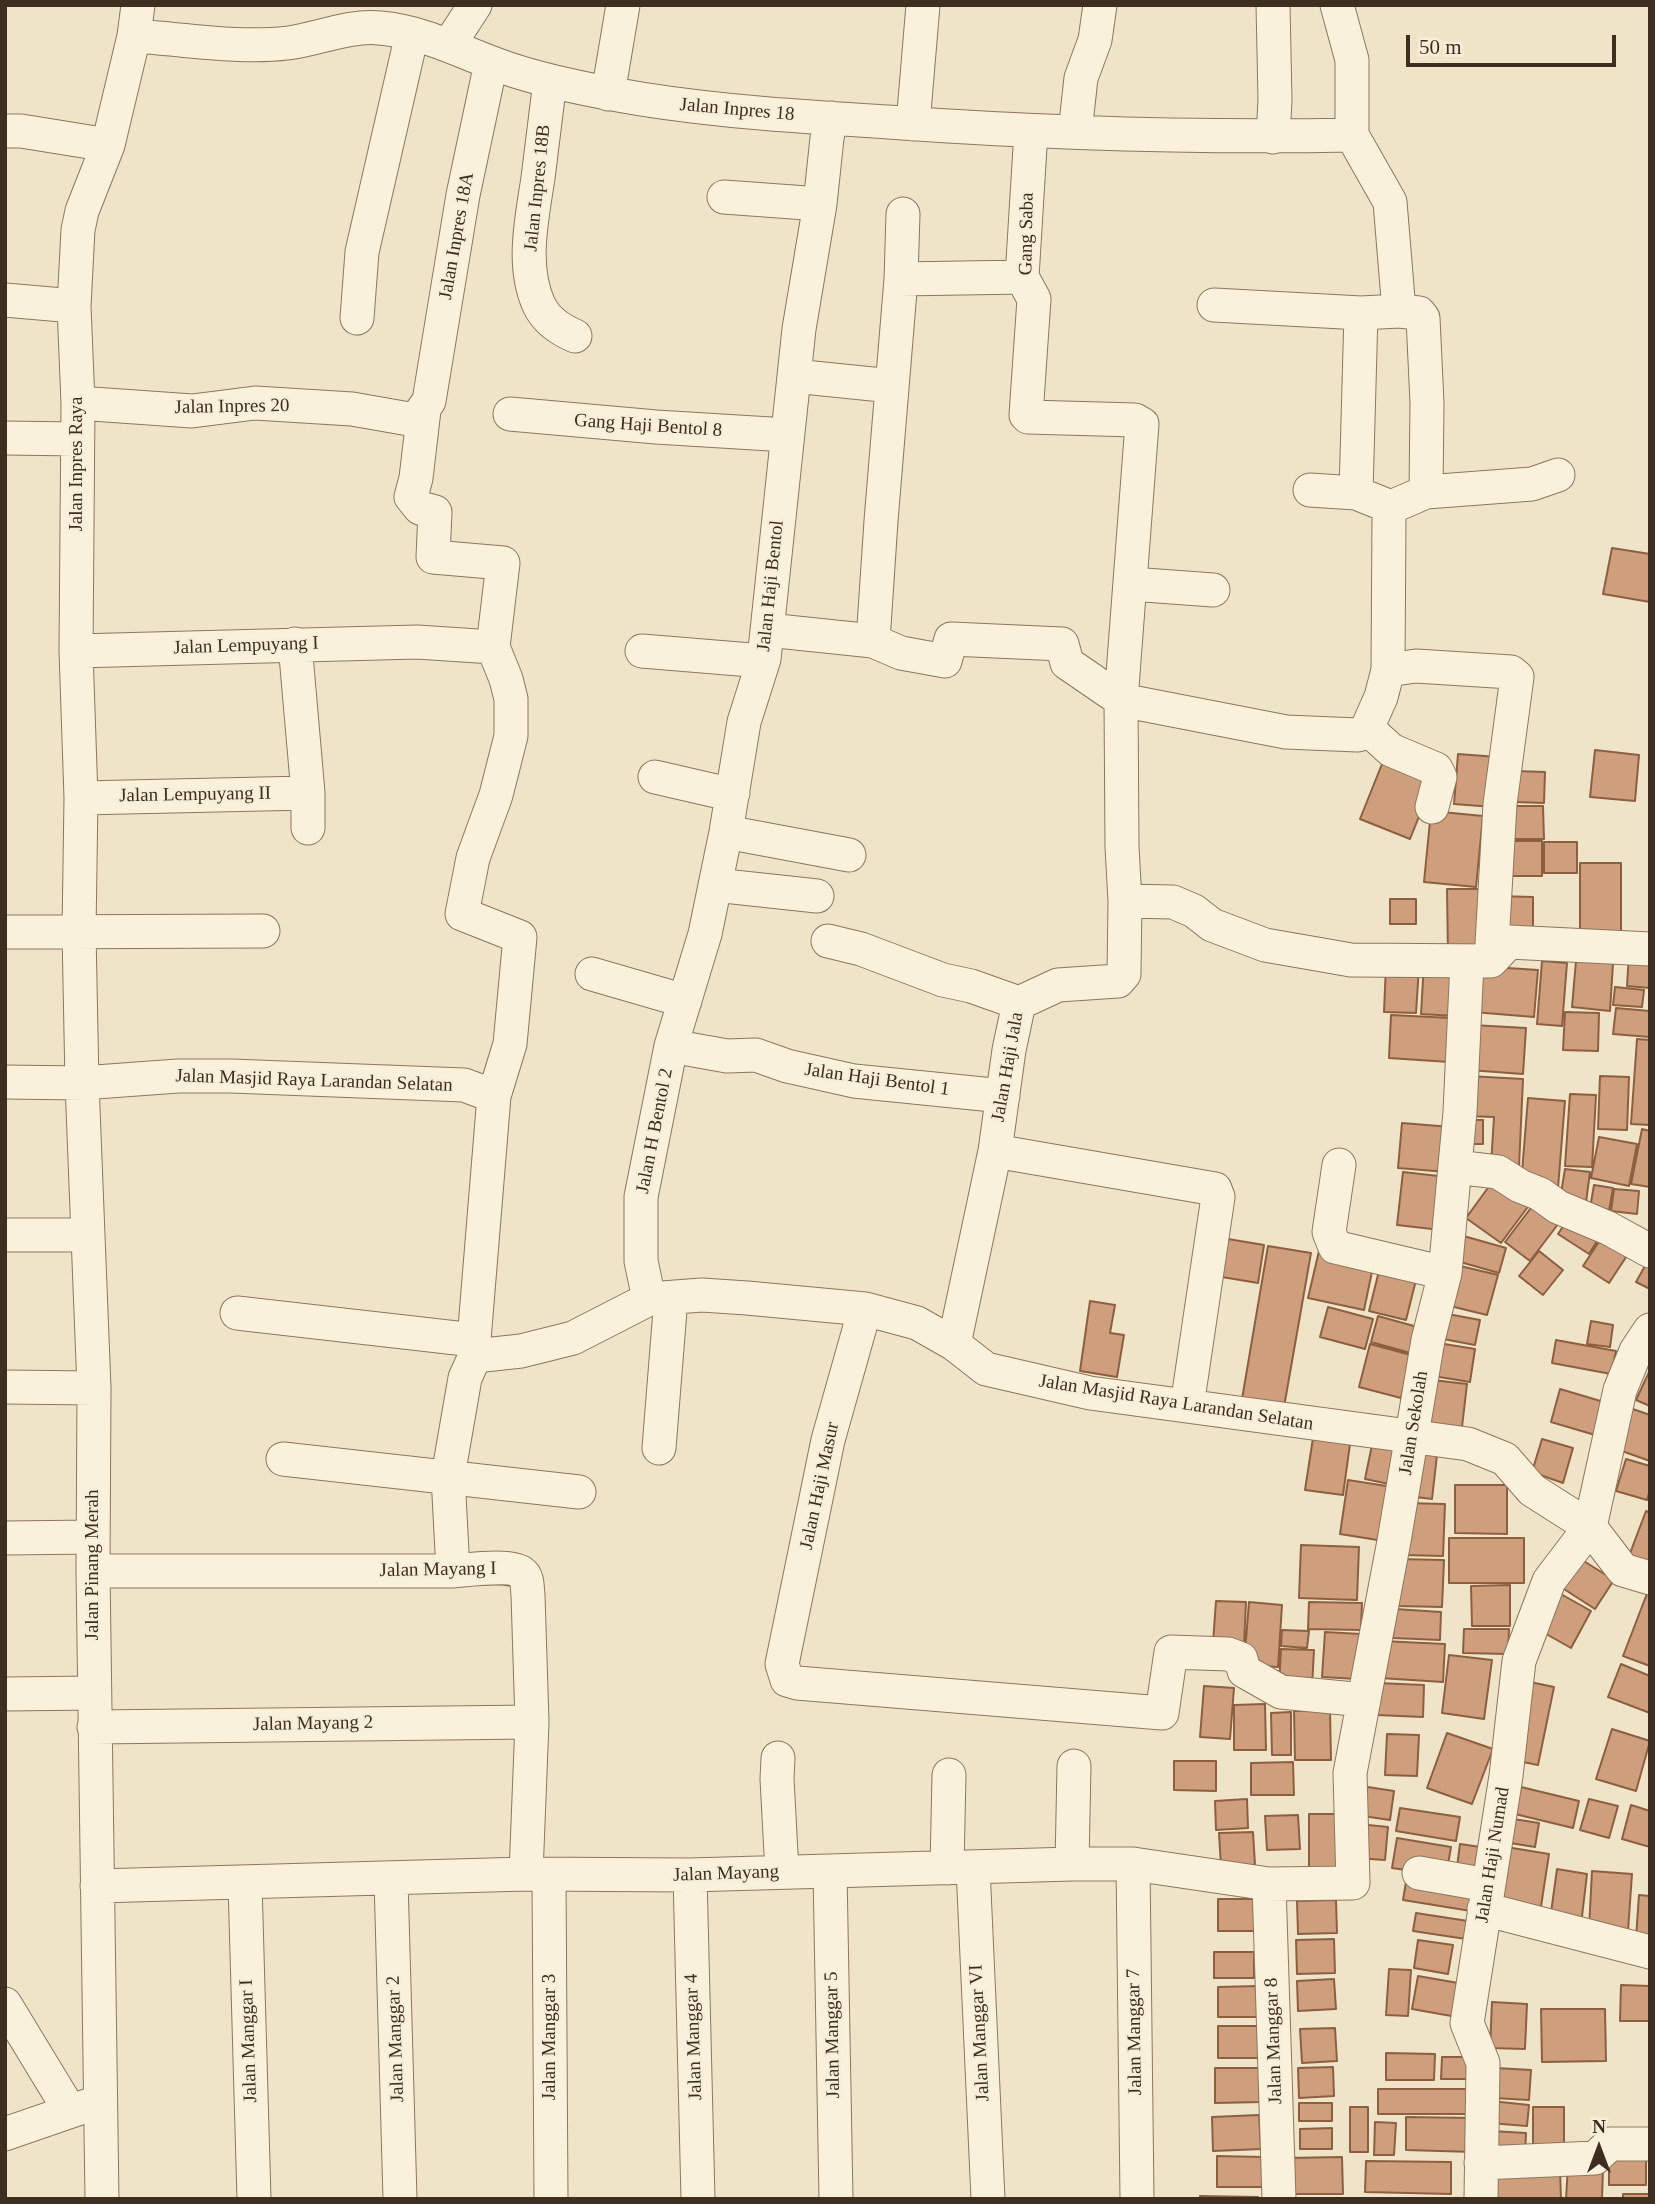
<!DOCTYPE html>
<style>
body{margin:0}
#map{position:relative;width:1655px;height:2204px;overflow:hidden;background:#f0e4c8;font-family:"Times New Roman",serif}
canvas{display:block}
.frame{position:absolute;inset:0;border:7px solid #3d2e20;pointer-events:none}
.north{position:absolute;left:1564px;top:2113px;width:70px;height:70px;-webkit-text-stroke:5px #f7eed8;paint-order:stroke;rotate:0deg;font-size:19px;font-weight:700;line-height:28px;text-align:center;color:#3d2e20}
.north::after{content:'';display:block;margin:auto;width:24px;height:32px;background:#3d2e20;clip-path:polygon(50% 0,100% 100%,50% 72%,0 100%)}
.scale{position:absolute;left:1406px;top:35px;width:210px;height:32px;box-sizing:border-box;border:4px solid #3d2e20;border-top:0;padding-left:9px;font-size:21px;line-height:24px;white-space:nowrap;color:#3d2e20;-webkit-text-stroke:5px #f7eed8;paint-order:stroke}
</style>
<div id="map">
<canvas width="1655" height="2204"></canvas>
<div class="frame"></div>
<div class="north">N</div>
<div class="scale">50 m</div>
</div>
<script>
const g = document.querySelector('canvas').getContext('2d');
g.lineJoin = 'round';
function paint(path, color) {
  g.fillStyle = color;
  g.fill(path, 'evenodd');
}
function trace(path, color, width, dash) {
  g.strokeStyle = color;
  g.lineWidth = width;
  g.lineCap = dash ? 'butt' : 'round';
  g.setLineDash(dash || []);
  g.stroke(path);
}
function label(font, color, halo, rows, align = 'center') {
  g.font = font + ' "Times New Roman",serif';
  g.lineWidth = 5;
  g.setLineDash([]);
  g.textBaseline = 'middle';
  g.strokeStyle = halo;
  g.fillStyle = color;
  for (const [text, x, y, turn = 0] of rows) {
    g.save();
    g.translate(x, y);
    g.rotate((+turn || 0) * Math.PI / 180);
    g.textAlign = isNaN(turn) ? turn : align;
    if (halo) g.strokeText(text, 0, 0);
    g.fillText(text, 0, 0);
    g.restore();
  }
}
const building = new Path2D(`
 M1612,548L1650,554V602L1603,594Z
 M1595,750L1639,755L1635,801L1590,797Z
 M1386,754L1436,774L1410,839L1360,819Z
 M1458,754L1497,757L1493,807L1454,804Z
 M1515,771L1545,772L1544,803L1514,802Z
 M1506,806H1543L1544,839H1507Z
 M1431,811L1483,816L1476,887L1424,882Z
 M1505,841H1542V876H1505Z
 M1544,842H1577V873H1544Z
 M1580,863H1621V935H1580Z
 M1447,889H1482L1483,955H1448Z
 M1497,896L1533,897V928L1497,927Z
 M1390,899H1416V924H1390Z
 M1629,954L1650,956V988L1627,986Z
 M1542,961L1567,963L1562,1026L1537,1024Z
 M1576,961L1613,963L1610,1011L1572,1007Z
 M1424,963L1457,965L1455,1016L1421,1014Z
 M1386,965L1419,967L1416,1013L1384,1012Z
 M1477,966L1538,970L1534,1017L1473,1012Z
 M1615,987L1644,990L1642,1007L1613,1005Z
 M1616,1008L1650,1011V1037L1613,1034Z
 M1565,1012L1599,1013L1598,1051L1563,1050Z
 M1391,1015L1452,1018L1449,1062L1389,1058Z
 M1472,1025L1526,1028L1523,1074L1469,1070Z
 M1637,1039L1650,1040V1125L1631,1124Z
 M1468,1076L1523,1079L1519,1167L1491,1165L1494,1117L1466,1116Z
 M1600,1076L1629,1077L1627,1130L1598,1129Z
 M1570,1094L1596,1095L1592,1167L1565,1166Z
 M1528,1098L1565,1101L1558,1188L1521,1185Z
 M1466,1120H1483V1144H1466Z
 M1402,1123L1451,1127L1447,1172L1398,1168Z
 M1642,1129L1650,1131V1187L1631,1184Z
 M1599,1137L1637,1144L1629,1186L1591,1178Z
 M1565,1169L1590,1172L1585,1210L1559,1206Z
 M1403,1172L1447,1177L1441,1230L1397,1225Z
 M1498,1174L1533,1200L1501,1243L1466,1218Z
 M1594,1185L1613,1188L1608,1217L1589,1214Z
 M1614,1189L1639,1191L1637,1214L1611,1211Z
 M1540,1196L1565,1215L1530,1261L1505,1242Z
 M1571,1214L1602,1233L1589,1254L1558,1234Z
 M1606,1231L1632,1248L1609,1283L1583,1266Z
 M1460,1235L1506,1248L1499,1273L1453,1260Z
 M1216,1237L1264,1245L1258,1283L1210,1275Z
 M1268,1246L1311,1253L1284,1407L1242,1399Z
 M1319,1251L1374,1262L1364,1310L1308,1298Z
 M1539,1251L1563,1270L1543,1295L1519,1276Z
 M1650,1257V1289L1636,1282Z
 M1381,1263L1418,1272L1406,1320L1369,1311Z
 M1456,1265L1498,1275L1487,1315L1446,1305Z
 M1090,1301L1115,1305L1110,1333L1124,1335L1117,1377L1080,1371Z
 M1328,1307L1373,1319L1365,1349L1320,1337Z
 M1442,1313L1480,1320L1475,1345L1438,1338Z
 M1378,1316L1421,1328L1414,1354L1371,1342Z
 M1591,1321L1613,1325L1610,1347L1587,1344Z
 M1556,1340L1616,1351L1611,1374L1552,1363Z
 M1432,1342L1475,1349L1470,1382L1427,1375Z
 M1370,1344L1411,1355L1401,1398L1359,1387Z
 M1650,1370V1406L1636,1400Z
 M1424,1379L1467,1384L1462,1427L1419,1422Z
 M1560,1389L1604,1402L1595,1435L1551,1422Z
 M1630,1408L1650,1415V1461L1616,1449Z
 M1313,1438L1350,1444L1343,1495L1305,1490Z
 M1542,1439L1573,1448L1563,1483L1532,1472Z
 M1373,1440L1407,1447L1399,1486L1365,1479Z
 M1412,1453L1437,1455L1432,1499L1407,1496Z
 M1626,1459L1650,1466V1490L1647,1500L1616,1491Z
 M1348,1480L1399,1488L1390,1542L1340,1534Z
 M1455,1485H1507V1534L1455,1533Z
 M1404,1503L1445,1504L1443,1556L1403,1555Z
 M1646,1511L1650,1513V1563L1629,1556Z
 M1449,1538H1524V1583H1449Z
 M1301,1545L1359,1547L1357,1600L1299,1598Z
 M1571,1553L1614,1580L1595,1609L1553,1582Z
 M1398,1559L1444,1560L1442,1607L1397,1606Z
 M1510,1585V1626H1472L1471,1586Z
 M1648,1591L1650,1592V1666L1623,1656Z
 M1559,1593L1591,1611L1571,1648L1539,1630Z
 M1216,1601L1246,1602L1244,1645L1213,1643Z
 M1249,1602L1282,1605L1278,1667L1244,1665Z
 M1309,1602L1362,1603L1361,1630L1308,1629Z
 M1395,1609L1441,1612L1440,1640L1393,1638Z
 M1464,1629H1509L1508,1654L1463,1653Z
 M1282,1630L1309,1631L1307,1648L1281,1646Z
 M1325,1632L1361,1634L1358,1679L1322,1677Z
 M1382,1641L1445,1644L1443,1682L1380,1678Z
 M1281,1649L1314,1650L1312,1687L1279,1685Z
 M1449,1655L1492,1660L1484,1719L1442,1713Z
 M1621,1664L1650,1676V1713L1608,1697Z
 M1530,1682L1554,1687L1538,1765L1513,1760Z
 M1377,1683L1424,1685L1423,1717L1376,1715Z
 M1204,1686L1234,1688L1230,1739L1200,1737Z
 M1265,1704L1266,1750H1234V1705Z
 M1330,1710L1331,1760H1295L1294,1711Z
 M1291,1712V1755H1272L1271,1713Z
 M1612,1729L1650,1741L1636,1791L1596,1779Z
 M1447,1733L1493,1749L1472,1804L1427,1788Z
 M1387,1734L1419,1735L1417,1776L1385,1775Z
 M1174,1761H1216V1791L1174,1790Z
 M1293,1762L1294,1795H1251V1763Z
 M1361,1786L1394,1791L1390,1820L1356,1815Z
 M1521,1787L1579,1801L1573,1828L1515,1814Z
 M1247,1799L1248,1828L1216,1830L1215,1801Z
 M1589,1799L1618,1806L1609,1838L1580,1830Z
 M1631,1805L1650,1811V1847L1622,1839Z
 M1400,1808L1460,1817L1456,1841L1396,1831Z
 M1309,1814H1345V1870H1309Z
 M1298,1815L1300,1849L1267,1850L1265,1816Z
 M1507,1818L1539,1823L1535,1847L1504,1842Z
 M1358,1824L1388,1827L1385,1860L1356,1858Z
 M1253,1832L1255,1865L1221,1867L1219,1833Z
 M1397,1838L1451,1847L1446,1876L1392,1868Z
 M1460,1844L1487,1848L1482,1879L1456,1875Z
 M1500,1846L1549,1854L1540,1913L1491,1905Z
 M1557,1869L1587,1874L1581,1925L1550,1920Z
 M1592,1871L1632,1874L1628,1931L1589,1929Z
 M1406,1882L1474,1893L1471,1911L1403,1900Z
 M1639,1895L1650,1896V1940L1636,1938Z
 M1218,1899H1259L1258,1931H1218Z
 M1336,1900L1337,1933L1298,1934L1297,1901Z
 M1416,1913L1468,1921L1466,1939L1413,1931Z
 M1334,1939L1335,1973L1297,1974L1296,1940Z
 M1418,1940L1453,1945L1448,1974L1414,1968Z
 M1214,1952H1254V1978H1214Z
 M1389,1969L1411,1970L1408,2016L1386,2015Z
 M1418,1976L1464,1984L1457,2017L1412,2009Z
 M1334,1979L1336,2009L1298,2011L1297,1981Z
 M1621,1985L1650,1986V2021H1620Z
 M1259,1986V2017H1218V1987Z
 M1492,2002L1527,2004L1525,2049L1490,2048Z
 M1541,2009H1605L1606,2061L1542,2062Z
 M1218,2026H1260L1261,2058H1218Z
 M1335,2028L1337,2061L1302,2063L1300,2029Z
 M1386,2053L1435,2054L1434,2080H1386Z
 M1442,2057H1470L1469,2079H1441Z
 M1333,2067L1334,2096L1299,2098L1298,2068Z
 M1215,2068H1262V2102L1215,2103Z
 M1496,2068L1531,2070L1529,2100L1494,2098Z
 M1378,2089H1470V2114H1378Z
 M1491,2101L1529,2105L1527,2126L1489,2123Z
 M1299,2103H1332V2121H1299Z
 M1350,2107H1368V2152H1350Z
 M1533,2107H1564V2154L1533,2153Z
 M1259,2115L1261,2149L1213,2151L1212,2117Z
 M1406,2117L1474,2118V2152L1406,2150Z
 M1375,2122L1396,2123L1394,2155H1374Z
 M1332,2128V2149H1300V2129Z
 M1492,2131L1526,2133L1525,2157L1490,2155Z
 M1609,2154H1646V2185H1609Z
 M1217,2156L1262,2157V2187H1217Z
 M1342,2157L1343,2194H1287V2158Z
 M1366,2161L1451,2162V2194L1365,2192Z
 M1568,2166L1603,2168L1602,2199H1566Z
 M1560,2168L1561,2199H1489L1488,2169Z
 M1623,2194H1650V2199H1623Z
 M1200,2196L1258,2197V2199H1200Z`);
paint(building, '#cf9f7d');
trace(building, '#8d5f41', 2);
const street = new Path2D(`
 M1337,5L1352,60V135L1390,202L1399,311L1419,313L1423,318L1427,403L1426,492
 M134,36C183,39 240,49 288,43C319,39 348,25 380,28C428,32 470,57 515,71C556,84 599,92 641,99C723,112 806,117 888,122C1042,133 1197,138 1352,135
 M449,45L475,5
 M550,81C546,113 542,145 538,178C532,218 521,266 539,305C546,320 561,330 575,336
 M608,94L623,5
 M913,124L923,5
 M5,131H21L108,145
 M1075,132L1081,78L1095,40L1100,5
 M1273,137L1275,100L1273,5
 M724,197L820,204
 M901,279L1022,277
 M5,300L74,306
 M1214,305L1361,313L1399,311
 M357,318L362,252L412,34
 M794,376L892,386
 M78,403L192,411L255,403L352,409L409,419L419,415L429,401L463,195L491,63
 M424,410L416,478L411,497L420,508L435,512L433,557L503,563L493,647L506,679L511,699V736L496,795L473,858L462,914L520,937L510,1044L494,1096L474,1340L475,1356L465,1378L448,1476L453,1571
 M510,414L656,427L787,435
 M5,438L77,439
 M1310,490L1356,493L1391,507L1426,492L1532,484L1558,475
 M1356,493L1361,313
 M1131,584L1213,590
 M768,630L873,641L901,653L945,661L951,639L1062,644L1067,663L1121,700L1286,732L1358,735L1365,733L1381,697L1388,670L1416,666L1511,672L1517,677L1500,804L1491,961
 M873,641L881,521L901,279L903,214
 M295,644L308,793V828
 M76,651L417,642L493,647
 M642,651L763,661
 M1388,670L1389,514L1391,507
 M1368,729L1391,750L1436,769L1440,777L1432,807
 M655,777L716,791L733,793
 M81,798L308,793
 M726,832L849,855
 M715,885L817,896
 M1125,901L1173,902L1194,911L1212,925L1265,945L1351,960L1491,961L1509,942L1650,949
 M5,932L263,931
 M828,941L861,949L943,980L971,986L1019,1003
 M592,974L685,1001
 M671,1046L727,1056L756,1055L787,1066L854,1081L1003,1096
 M5,1082L82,1083L178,1076H231L464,1085L494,1096
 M995,1151L1215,1189L1218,1197L1187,1406
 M1339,1165L1329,1232L1335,1247L1445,1273
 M1455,1167L1498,1172L1520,1186L1540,1194L1558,1207L1608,1228L1650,1251
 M5,1235H88
 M649,1299L641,1261V1197L671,1046L705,934L726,832L744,722L764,659L799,329L820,204L827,138L831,118
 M865,1309L828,1440L782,1664L787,1680L797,1683L1162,1713L1171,1652L1228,1654L1241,1659L1244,1671L1281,1692L1364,1700
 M237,1313L474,1340
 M954,1344L995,1151L1009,1050L1019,1003L1058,985L1118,981L1124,974L1125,901L1122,847L1121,700L1142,424L1135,420L1028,417L1026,415L1034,299L1022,277L1031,131
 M475,1356L521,1351L573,1338L649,1299L702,1295L747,1298L865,1309L917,1323L954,1344L986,1369L1090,1393L1468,1444L1505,1459L1532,1490L1590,1527L1623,1570L1650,1578
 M5,1387L94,1388
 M659,1448L671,1298
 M283,1459L579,1492
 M5,1538L93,1537
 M93,1571H453C468,1570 511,1564 522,1573C528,1577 527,1588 528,1595L532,1722L526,1874
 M5,1694L94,1693
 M94,1727L532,1722
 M778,1758L777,1779L782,1872
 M1072,1864L1074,1766
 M1133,1864L1137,2199
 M947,1868L949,1775
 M973,1868L988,2199
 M830,1871L836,2199
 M1419,1873L1488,1885
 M549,1875L551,2199
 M690,1875L698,2199
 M391,1880L400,2199
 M245,1883L254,2199
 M1269,1884L1279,2199
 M97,1886L526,1874L690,1875L1072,1864H1133L1269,1884L1353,1883L1350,1773L1394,1541L1428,1340L1445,1273L1460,1112L1467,962
 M1484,1909L1650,1952
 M5,2004L70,2111
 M5,2134L89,2105
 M1481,2163L1595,2158L1610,2144H1650
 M102,2199L93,1571L94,1388L82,1083L79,932L81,798L76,651L78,403L74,306L78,230L82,211L108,145L134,36L138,5
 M1481,2199L1483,2063L1467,2023L1506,1776L1519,1661L1549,1581L1590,1527L1620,1390L1636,1351L1650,1330`);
trace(street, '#8d765c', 35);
trace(street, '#faf1dc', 33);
label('19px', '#3d2e20', '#f7eed8', [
 ["Jalan Inpres 18",737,110,5],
 ["Jalan Inpres 18B",538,188,-84],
 ["Gang Saba",1027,234,-89],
 ["Jalan Inpres 18A",457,236,-80],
 ["Jalan Inpres 20",232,407,-1],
 ["Gang Haji Bentol 8",648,426,4],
 ["Jalan Inpres Raya",77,464,-90],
 ["Jalan Haji Bentol",771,586,-84],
 ["Jalan Lempuyang I",246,646,-2],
 ["Jalan Lempuyang II",195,795,-1],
 ["Jalan Haji Jala",1008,1067,-80],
 ["Jalan Haji Bentol 1",877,1080,8],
 ["Jalan Masjid Raya Larandan Selatan",314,1081,2],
 ["Jalan H Bentol 2",655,1131,-79],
 ["Jalan Masjid Raya Larandan Selatan",1176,1403,9],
 ["Jalan Sekolah",1414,1423,-81],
 ["Jalan Haji Masur",820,1486,-78],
 ["Jalan Pinang Merah",93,1565,-90],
 ["Jalan Mayang I",438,1570,-1],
 ["Jalan Mayang 2",313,1724,-1],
 ["Jalan Haji Numad",1493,1855,-81],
 ["Jalan Mayang",726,1874,-2],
 ["Jalan Manggar 7",1135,2032,-91],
 ["Jalan Manggar VI",980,2033,-93],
 ["Jalan Manggar 5",833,2035,-91],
 ["Jalan Manggar 3",550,2037,-90],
 ["Jalan Manggar 4",694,2037,-92],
 ["Jalan Manggar 2",396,2039,-92],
 ["Jalan Manggar I",249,2041,-92],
 ["Jalan Manggar 8",1274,2041,-92]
]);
</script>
